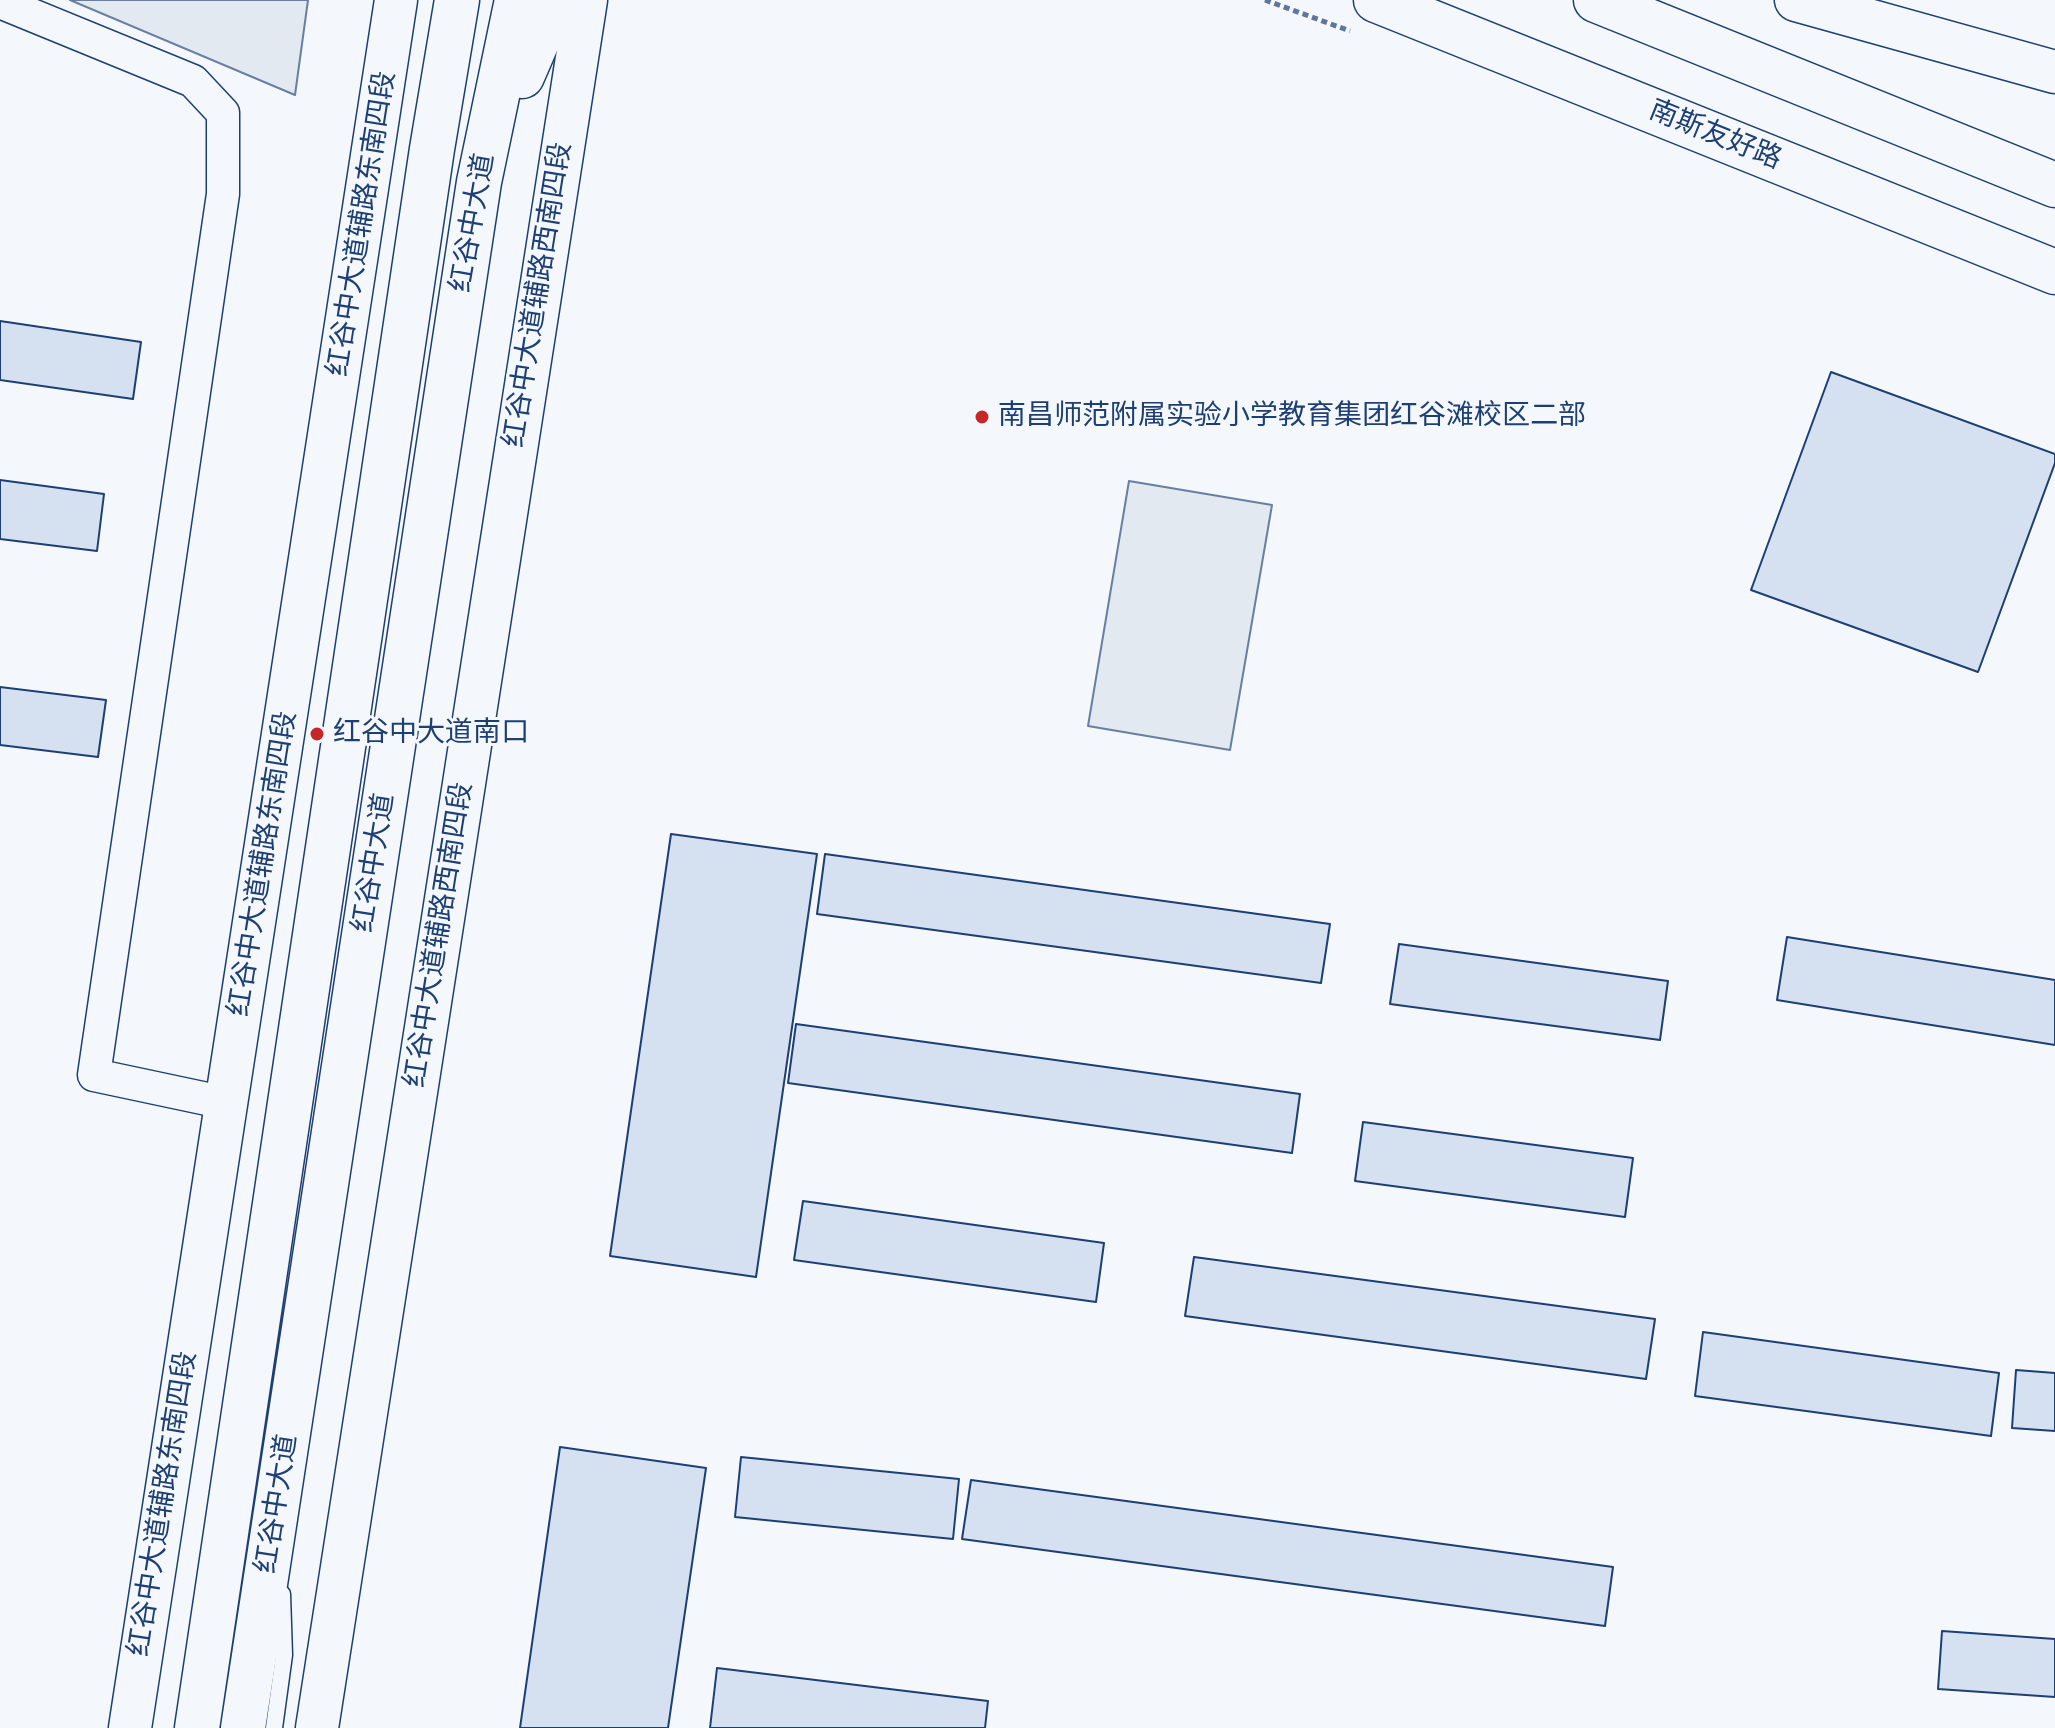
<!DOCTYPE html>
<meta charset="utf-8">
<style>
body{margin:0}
canvas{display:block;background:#f4f7fb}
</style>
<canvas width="2055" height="1728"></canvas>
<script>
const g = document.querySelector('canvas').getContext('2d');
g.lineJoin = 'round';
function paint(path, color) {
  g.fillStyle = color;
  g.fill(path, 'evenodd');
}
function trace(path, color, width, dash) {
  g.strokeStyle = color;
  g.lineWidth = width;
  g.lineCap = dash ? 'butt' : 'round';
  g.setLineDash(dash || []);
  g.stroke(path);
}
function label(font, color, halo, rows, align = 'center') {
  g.font = font + ' "Titillium Web","Noto Sans SC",sans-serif';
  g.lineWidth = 6;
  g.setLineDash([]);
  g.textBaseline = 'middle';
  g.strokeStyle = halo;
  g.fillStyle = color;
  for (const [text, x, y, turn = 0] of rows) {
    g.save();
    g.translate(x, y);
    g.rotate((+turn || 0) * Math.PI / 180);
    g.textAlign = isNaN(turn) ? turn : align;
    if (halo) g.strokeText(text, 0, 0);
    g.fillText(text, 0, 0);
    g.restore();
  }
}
const green = new Path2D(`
 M70,0H308L295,95Z
 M1129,481L1272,505L1230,750L1088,726Z`);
paint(green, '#e3e9f0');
trace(green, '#687fa3', 2);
const building = new Path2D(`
 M0,321L141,342L133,399L0,380Z
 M1831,372L2055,454V463L1978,672L1751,590Z
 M0,480L104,494L97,551L0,539Z
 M0,687L106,700L98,757L0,745Z
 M671,834L817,854L756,1277L610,1256Z
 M825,854L1330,924L1321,983L817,914Z
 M1787,937L2055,980V1045L1777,1000Z
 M1399,944L1668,981L1660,1040L1390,1004Z
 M796,1024L1300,1094L1292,1153L788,1083Z
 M1363,1122L1633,1158L1625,1217L1355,1181Z
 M803,1201L1104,1243L1096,1302L794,1260Z
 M1194,1257L1655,1319L1646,1379L1185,1316Z
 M1703,1332L1999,1373L1991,1436L1695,1396Z
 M2016,1370L2055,1373V1431L2012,1428Z
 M560,1447L706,1468L668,1728H520Z
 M741,1457L959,1479L953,1539L735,1517Z
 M971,1480L1613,1567L1605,1626L962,1539Z
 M1942,1631L2055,1639V1697L1938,1689Z
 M717,1668L988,1701L985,1728H710Z`);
paint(building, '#d5e0f0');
trace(building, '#1d3f73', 2);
const service = new Path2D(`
 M274,1728L284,1655L282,1594`);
const minor = new Path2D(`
 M0,2L193,81L223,113V194L94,1075L226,1103`);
const tertiary = new Path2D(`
 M1796,0L2055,72
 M130,1728L396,0
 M317,1728L586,0`);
const secondary = new Path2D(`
 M522,76L555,0
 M197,1728L432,149L457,0
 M243,1728L479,182L517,0`);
const trunk = new Path2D(`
 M1376,0L2055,272
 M1596,0L2055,185`);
trace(service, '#1d3f73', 19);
trace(minor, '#1d3f73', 35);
trace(tertiary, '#1d3f73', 45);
trace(secondary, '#1d3f73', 47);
trace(trunk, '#1d3f73', 47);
trace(new Path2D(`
 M1265,0L1350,31`), '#5e769c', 5, [6, 4]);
trace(service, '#f4f7fb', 16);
trace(minor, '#f4f7fb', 32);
trace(tertiary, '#f4f7fb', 42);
trace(secondary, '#f4f7fb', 44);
trace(trunk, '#f4f7fb', 44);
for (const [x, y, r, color] of [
 [982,417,8,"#c62828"],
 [317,734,8,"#c62828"]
]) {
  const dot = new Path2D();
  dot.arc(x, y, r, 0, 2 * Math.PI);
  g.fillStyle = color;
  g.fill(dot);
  trace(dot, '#f4f7fb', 3);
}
label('28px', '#1d3f73', '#f4f7fb', [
 ["南斯友好路",1715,136,22],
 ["红谷中大道",474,223,-80],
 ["红谷中大道辅路东南四段",363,224,-81],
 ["红谷中大道辅路西南四段",539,295,-81],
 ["红谷中大道",375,863,-81],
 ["红谷中大道辅路东南四段",264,864,-81],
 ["红谷中大道辅路西南四段",440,935,-81],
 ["红谷中大道辅路东南四段",164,1504,-81],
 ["红谷中大道",278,1504,-81]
]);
label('28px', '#1d3f73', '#f4f7fb', [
 ["南昌师范附属实验小学教育集团红谷滩校区二部",998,417],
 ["红谷中大道南口",333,734]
], 'left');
</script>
